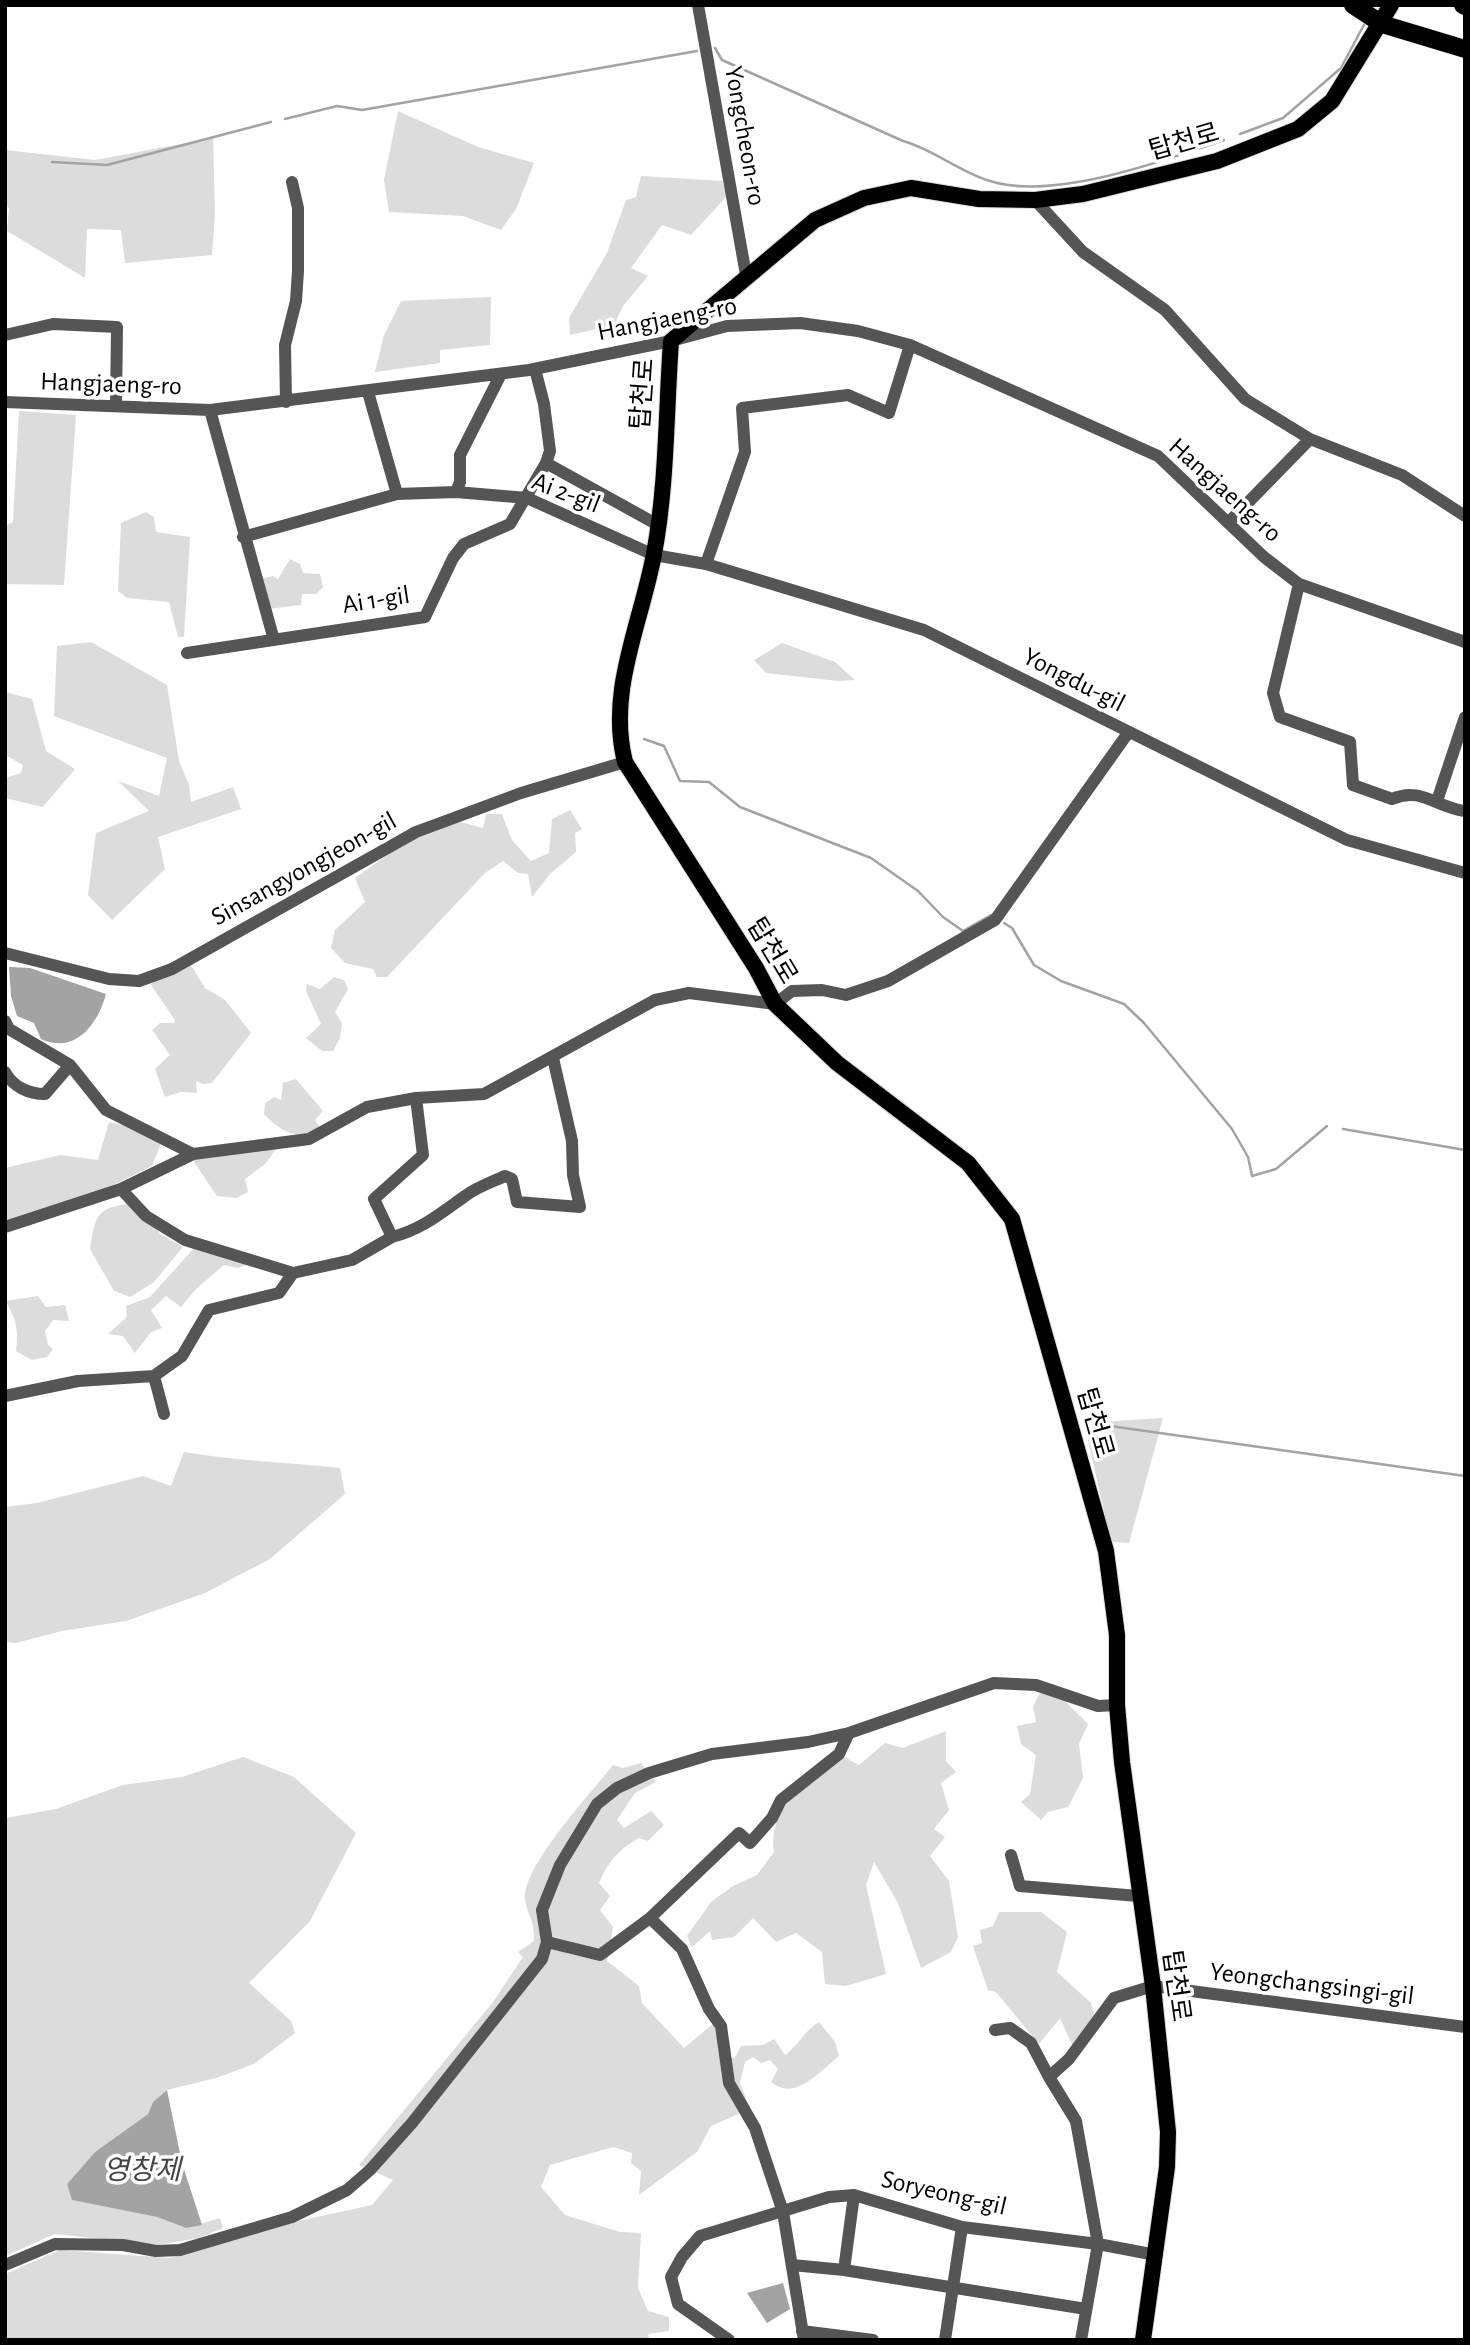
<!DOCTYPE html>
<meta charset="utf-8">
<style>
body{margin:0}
#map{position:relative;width:1470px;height:2345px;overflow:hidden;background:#fff;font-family:"Alegreya Sans",sans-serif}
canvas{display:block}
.frame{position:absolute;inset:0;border:7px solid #000;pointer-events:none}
</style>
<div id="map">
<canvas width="1470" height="2345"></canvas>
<div class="frame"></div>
</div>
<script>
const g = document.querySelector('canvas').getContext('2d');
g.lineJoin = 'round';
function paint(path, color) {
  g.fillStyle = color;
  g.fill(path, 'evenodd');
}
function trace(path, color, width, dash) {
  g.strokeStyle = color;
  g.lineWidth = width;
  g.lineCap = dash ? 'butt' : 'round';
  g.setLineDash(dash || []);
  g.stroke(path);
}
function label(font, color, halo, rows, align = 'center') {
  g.font = font + ' "Alegreya Sans","Noto Sans KR",sans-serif';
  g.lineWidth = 7;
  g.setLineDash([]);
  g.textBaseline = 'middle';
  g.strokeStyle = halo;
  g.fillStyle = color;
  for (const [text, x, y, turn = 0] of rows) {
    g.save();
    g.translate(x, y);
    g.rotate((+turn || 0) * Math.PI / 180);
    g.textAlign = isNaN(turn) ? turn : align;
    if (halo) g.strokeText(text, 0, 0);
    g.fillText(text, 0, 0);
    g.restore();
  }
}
paint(new Path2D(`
 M398,111L478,147L534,163L516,209L501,230L463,216L389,212L384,180Z
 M213,138L215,215L212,255L125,263L121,230L87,229L85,278L7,231L9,208L5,205V150L95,160Z
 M641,176L722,181L727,196L691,235L662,225L631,268L648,276L623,306L614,325L570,335L569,318L607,253L626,200L636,197Z
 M491,297L490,345L440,350V363L375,372L384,335L401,301Z
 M19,411L76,415L64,585L5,584V526L13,522Z
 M146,512L154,517L156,532L190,537L184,637H178L169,602L127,598L118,591L121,523Z
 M290,559L300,564L303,573L320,574L323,587L316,594H302L301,605L268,609L260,579L273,576L278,579Z
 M91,642L167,685L179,761L189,785L191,802L233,787L241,809L158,837L165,869L112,920L88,895L96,833L149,811L118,781L159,796L167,758L54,716L57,646Z
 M782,643L835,662L855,680L838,681L766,673L754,660Z
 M5,692L32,699L46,751L75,769L43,807L5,798V778L21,773L23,765L5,755Z
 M570,810L582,829L575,833L576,852L550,874L532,897L528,874L518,873L503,861L485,873L387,977H377L373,969L345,963L331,948L335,930L365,902L355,878L396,849L410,827L442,817L483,828L486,814H502L512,840L531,861L549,853L552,819Z
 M191,965L205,988L225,1000L251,1033L212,1083L203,1084L196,1081L197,1093L181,1092L165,1097L155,1069L170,1055L152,1030L160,1023H174L175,1020L151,985L158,977Z
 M334,977L344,980L348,989L335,1012L342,1023L340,1038L333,1051H322L306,1038L321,1024L306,991L307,984L320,989Z
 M296,1079L323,1111L315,1120L320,1127C299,1144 281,1131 264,1114L265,1103L274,1097L281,1100L283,1083Z
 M109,1122L132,1127L161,1143L152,1166L95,1194L5,1223V1168L60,1155L98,1160Z
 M286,1136L265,1164L245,1179L248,1192L236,1198L217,1196L194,1162L195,1148Z
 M128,1204L148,1211L160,1234L183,1247L154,1282L130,1297L114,1291L90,1249C95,1218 95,1208 128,1204Z
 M196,1246L252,1263L238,1268L224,1265L195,1290L181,1307L166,1296L151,1310L162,1328L151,1332L135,1353L123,1336L108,1334L127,1317L126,1306L150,1297Z
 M38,1296L46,1307L65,1305L69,1321L53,1320L45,1331L48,1345L53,1349L47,1357L32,1360L16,1351C19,1331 16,1317 5,1301Z
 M1163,1418L1129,1543L1111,1542L1084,1423Z
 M184,1452C236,1461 287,1462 340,1468L345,1494L270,1559L205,1593L126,1621L62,1631L16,1643L5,1642V1507L37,1503L143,1476L171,1486Z
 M1040,1693L1061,1697L1088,1724L1079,1744L1083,1778L1068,1807L1048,1812L1041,1820L1021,1802L1030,1794L1036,1755L1021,1744L1017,1726L1036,1722L1033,1706Z
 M946,1731V1761L956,1772L941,1783L949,1810L934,1829L945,1837L930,1856L949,1881L958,1937L951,1952L921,1968L898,1903L874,1862L866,1885L886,1974L846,1986L825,1984L822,1952L796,1933L776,1942L753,1918L734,1937L712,1940L710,1931L692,1947L687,1936L711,1902L733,1886L757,1875L774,1852C768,1802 809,1783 843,1756L859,1765L885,1743L903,1748Z
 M243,1757L294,1777L356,1833L310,1921L249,1983L291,2021L295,2033L254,2064L216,2078L167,2090L153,2102L148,2114L95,2152L67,2184L73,2200L157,2217L186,2228L220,2218L223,2228L199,2238L157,2245L55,2234L5,2256V1818L56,1809L123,1785L182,1777Z
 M641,1763L656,1782L635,1793L617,1820L624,1828L651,1811L664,1825L648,1841L639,1838C619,1849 608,1862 599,1883L610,1896L600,1910L613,1927L607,1961L639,1986L642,2003L684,2048L714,2023L722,2058H735L741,2046L763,2045L774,2039L785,2055C799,2045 804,2031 819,2022L835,2042L839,2056C819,2072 795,2102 771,2082L778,2069L770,2060L761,2063L753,2057L745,2062L740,2083L750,2109L711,2126L697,2152L639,2195L641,2171L631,2163L632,2153L613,2147L550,2165L541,2187L565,2215L620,2232L641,2233L638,2288L648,2311L669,2317V2331L648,2334L650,2340H5V2274L60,2250L170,2258L280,2225L372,2205L393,2180L359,2165L493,2002L523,1957L518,1952L534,1941C535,1919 527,1916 525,1899C522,1867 592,1792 613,1765L623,1768Z
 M999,1912H1041L1067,1932L1057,1972L1091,2003L1095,2018L1073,2047L1060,2018L1039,2044L996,1992L988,1990L973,1946L982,1943L980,1930L993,1926Z`), '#dcdcdc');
paint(new Path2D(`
 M9,967L30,968L106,994C98,1024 75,1055 41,1039L34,1023L17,1016L11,996Z
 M167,2090L182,2163L202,2225L186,2228L157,2217L72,2200L67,2184L95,2152L148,2114L153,2102Z
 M783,2283L790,2309L767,2323L747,2293Z`), '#a3a3a3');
trace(new Path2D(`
 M715,48L722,60L903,141C935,150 959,172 990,181C1052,201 1164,161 1224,140
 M285,119L337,106L362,110L697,51
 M1240,134L1283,118L1341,68L1366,21
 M52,162L107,165L271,122
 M644,739L664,746L680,781L709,782L740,807L871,858L918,891L943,917L963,931L991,915
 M1004,923L1012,928L1034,965L1061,981L1124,1004L1144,1023L1232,1129L1248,1157L1252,1176L1276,1169L1327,1126
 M1343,1129L1465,1150
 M1103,1425L1465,1476`), '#a3a3a3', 2.5);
const major = new Path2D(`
 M1143,2340L1167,2167L1168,2132L1153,1986L1122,1762L1117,1705V1635L1106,1551L1012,1219L968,1163L837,1063L775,1004L756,968L625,762C607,691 641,624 654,554C667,485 666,411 671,341L815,220L864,198L911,188L979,199L1035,200L1083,194L1217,161L1298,129L1332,101L1391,5`);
const highway = new Path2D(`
 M1353,5L1382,24L1465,49
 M1463,5L1465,6`);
trace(major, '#dbdbdb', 18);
trace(highway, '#dbdbdb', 19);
trace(new Path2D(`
 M698,5L746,275
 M1035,200L1083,252L1165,310L1245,399L1310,439L1402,475L1465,516
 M5,335L53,324L117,327L116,405
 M368,392L397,494L456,492L527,498L654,555L706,564L924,630L1347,840L1465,873
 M5,402L210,410L529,370L671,341L727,326L800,323L858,331L910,345L1158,456L1264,557L1299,584L1465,642
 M286,402L285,345L296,301L298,271V208L292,182
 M210,410L274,640
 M546,463L658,525
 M456,492L460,482V455L501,374
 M1228,523L1310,439
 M243,537L397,494
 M706,564L745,452L742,408L848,395L889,413L910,345
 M1299,584L1273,693L1280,717L1350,742L1353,785L1392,799C1421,786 1437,808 1465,811
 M187,653L425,617L453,558L464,544L510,524L546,463L550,451L544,404L535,369
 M1437,801L1465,717
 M5,953L109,979L139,981L172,969L416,832L521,793L625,762
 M5,1021L9,1029L70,1065L106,1110L193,1154L309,1139L367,1107L416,1098L484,1094L655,1000L689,993L775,1004L792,991L822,990L846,995L888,981L995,920L1128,733
 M5,1072C13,1087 29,1094 45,1094L70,1065
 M121,1189L146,1216L185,1240L293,1273L352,1260L392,1237L374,1199L423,1155L416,1098
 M5,1227L121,1189L193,1154
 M392,1237C421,1230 441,1213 465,1196C477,1187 492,1182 505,1176L512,1179L517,1202L580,1207L573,1175L572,1141L553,1058
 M154,1376L164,1414
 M5,1396L78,1381L154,1376L182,1356L209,1310L279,1293L293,1273
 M1011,1855L1020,1886L1138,1896
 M547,1942L600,1955L650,1918
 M995,2030L1010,2028L1031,2043L1049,2077
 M5,2265L55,2244L123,2245L156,2251L180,2250L292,2217L347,2190L370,2170L412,2123L542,1959L547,1942L542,1910L560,1865L597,1804L617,1788L649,1773L712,1754L808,1742L849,1733L994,1683L1036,1685L1098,1706L1117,1705
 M792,2265L844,2270L1086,2309
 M844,2270L854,2195
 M802,2331L873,2340
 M729,2340L678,2304L671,2277L682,2257L700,2236L829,2197L854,2195L962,2227L1098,2244L1156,2255
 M804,2340L783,2212L755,2128L729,2083L721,2026L709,2009L682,1949L650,1918L739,1833L750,1843L772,1818L781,1800L839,1754L849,1733
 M945,2340L962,2227
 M1081,2340L1098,2244L1076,2121L1049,2077L1069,2059L1114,1998L1153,1986L1465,2027`), '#555', 12);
trace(major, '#000', 16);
trace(highway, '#000', 18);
label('26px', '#000', '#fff', [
 ["Yongcheon-ro",745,136,80],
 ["탑천로",1184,142,-16],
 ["Hangjaeng-ro",667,319,-11],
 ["Hangjaeng-ro",111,384,2],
 ["탑천로",643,394,-86],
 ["Hangjaeng-ro",1225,490,42],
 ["Ai 2-gil",566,493,21],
 ["Ai 1-gil",376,600,-9],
 ["Yongdu-gil",1074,680,27],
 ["Sinsangyongjeon-gil",304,869,-29],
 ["탑천로",772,951,59],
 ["탑천로",1095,1423,74],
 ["Yeongchangsingi-gil",1312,1984,7],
 ["탑천로",1176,1986,82],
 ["Soryeong-gil",944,2193,13]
]);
label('italic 28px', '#444', '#fff', [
 ["영창제",142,2171]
]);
</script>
